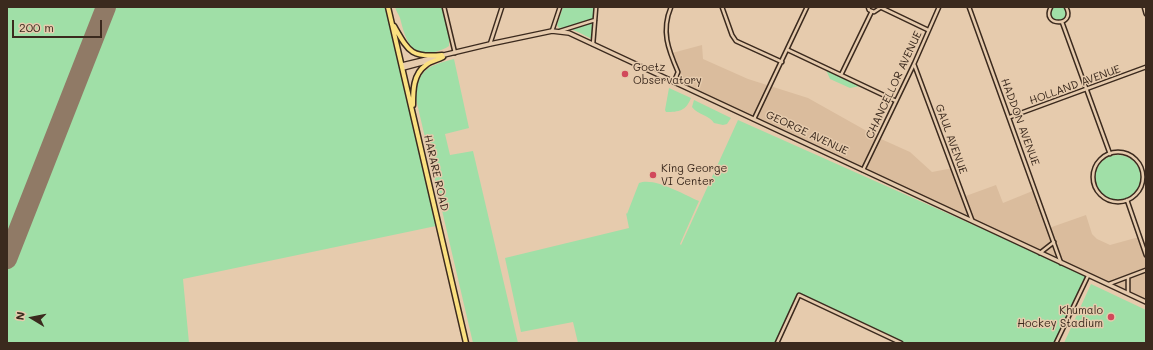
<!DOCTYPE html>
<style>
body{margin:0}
#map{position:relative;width:1153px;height:350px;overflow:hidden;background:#e6cbad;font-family:Mali,sans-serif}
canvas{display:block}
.frame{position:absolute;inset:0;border:8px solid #3b2a1e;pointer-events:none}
.north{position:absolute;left:12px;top:298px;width:40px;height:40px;-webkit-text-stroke:3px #e6cbad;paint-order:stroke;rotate:280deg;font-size:11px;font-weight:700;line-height:16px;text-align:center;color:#3b2a1e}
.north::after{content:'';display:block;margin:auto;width:14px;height:18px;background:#3b2a1e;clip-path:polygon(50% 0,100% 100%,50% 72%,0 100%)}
.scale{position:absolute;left:12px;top:20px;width:90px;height:18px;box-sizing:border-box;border:2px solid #3b2a1e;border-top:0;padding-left:5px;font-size:12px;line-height:14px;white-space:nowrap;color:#3b2a1e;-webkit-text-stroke:3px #e6cbad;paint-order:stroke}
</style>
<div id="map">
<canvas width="1153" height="350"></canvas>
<div class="frame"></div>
<div class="north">N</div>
<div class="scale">200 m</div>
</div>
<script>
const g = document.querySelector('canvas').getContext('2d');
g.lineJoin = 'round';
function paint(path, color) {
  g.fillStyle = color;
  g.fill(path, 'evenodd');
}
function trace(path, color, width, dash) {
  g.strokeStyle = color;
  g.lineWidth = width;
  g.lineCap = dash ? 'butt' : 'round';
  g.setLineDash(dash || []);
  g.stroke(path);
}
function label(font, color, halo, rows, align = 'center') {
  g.font = font + ' Mali,sans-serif';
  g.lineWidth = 3;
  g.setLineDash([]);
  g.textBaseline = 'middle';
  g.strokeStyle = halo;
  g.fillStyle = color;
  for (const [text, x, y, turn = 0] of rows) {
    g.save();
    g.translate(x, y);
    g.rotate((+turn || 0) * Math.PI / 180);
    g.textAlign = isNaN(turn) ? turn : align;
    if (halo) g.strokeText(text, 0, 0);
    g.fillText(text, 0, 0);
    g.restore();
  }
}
paint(new Path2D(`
 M702,45L703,59L748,79L808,98L881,139L910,152L932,172L953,168L963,197L996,185L1003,203L1035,190L1049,228L1086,215L1092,234L1097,239L1110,245L1139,237L1146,256V299L677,81L679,76L680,72L672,53Z`), '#dabc9d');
paint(new Path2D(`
 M7,7H385L436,226L183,279L189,343H7Z
 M395,7H443L449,38V46C445,49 440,50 435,52C410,59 405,37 400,18C399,15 396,11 395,7Z
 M563,7H596L592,39C582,34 569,26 559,28L557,25Z
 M1051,7H1066L1068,13L1065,20L1058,22L1049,16Z
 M454,59L469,128L445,134L450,155L473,151L518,343H473L416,99C417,70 427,66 454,59Z
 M826,70L860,86L850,88L830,79Z
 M669,88L691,98C686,111 679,112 666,112L665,110Z
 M694,100L731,118L727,124L723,125L714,123C709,115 698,115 692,107Z
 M738,120L1088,276L1057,343H903L798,293L776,343H578L573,322L521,332L505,258L629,228L626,213L627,214L639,183C655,177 684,195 699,201L680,244L681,245Z
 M1095 178a23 23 0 1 1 46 0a23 23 0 1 1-46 0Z
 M1091,284L1146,310V343H1064Z`), '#a0dfa7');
trace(new Path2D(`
 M7,259L106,7`), '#907a66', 20);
const minor = new Path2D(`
 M444,7L455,53
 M671,7C661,31 668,49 678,72L674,82
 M722,7L732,35L736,41L782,62
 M868,7L869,10L874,12L880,8
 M880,7L928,30
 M969,7L1061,263
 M1051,7C1040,27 1077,27 1066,7
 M1144,7L1146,14
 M1062,22L1110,154
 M552,31L560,7
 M560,31L595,20
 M490,44L502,7
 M593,44L596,7
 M788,50L896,101
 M914,64L972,220
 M841,75L872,11
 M1010,117L1146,67
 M754,119L807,7
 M1093 177a25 25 0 1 1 50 0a25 25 0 1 1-50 0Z
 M863,170L914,64L939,7
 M1127,200L1146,255
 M1040,253L1054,242
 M1128,277V293
 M1109,284L1146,270
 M777,343L799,295L901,343
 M1056,343L1088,276`);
const secondary = new Path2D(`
 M402,65L490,44L552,31L569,33L1146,302
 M403,68L433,60`);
const trunk = new Path2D(`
 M388,7L466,343
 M394,26C409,52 411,58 442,55
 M413,105C413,91 413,74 426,65C430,61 438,60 443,57`);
trace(minor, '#3b2a1e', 5.5);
trace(secondary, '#3b2a1e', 6);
trace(trunk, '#3b2a1e', 7);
trace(minor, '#e6cbad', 2.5);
trace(secondary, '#e6cbad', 3.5);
trace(trunk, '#fbe080', 4);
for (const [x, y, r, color] of [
 [625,74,4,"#d1495b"],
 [653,175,4,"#d1495b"],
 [1111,317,4,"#d1495b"]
]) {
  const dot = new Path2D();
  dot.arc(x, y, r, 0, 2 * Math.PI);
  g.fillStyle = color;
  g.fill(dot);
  trace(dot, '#e6cbad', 1.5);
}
label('11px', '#3b2a1e', '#e6cbad', [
 ["Goetz",633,68],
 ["Observatory",633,81],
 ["King George",661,169],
 ["VI Center",661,182],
 ["Khumalo",1103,311,"right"],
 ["Hockey Stadium",1103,324,"right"]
], 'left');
label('11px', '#3b2a1e', '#e6cbad', [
 ["CHANCELLOR AVENUE",894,85,-65],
 ["HOLLAND AVENUE",1075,85,-20],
 ["HADDON AVENUE",1020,122,70],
 ["GEORGE AVENUE",807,133,25],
 ["GAUL AVENUE",951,139,70],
 ["HARARE ROAD",436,173,77]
]);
</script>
